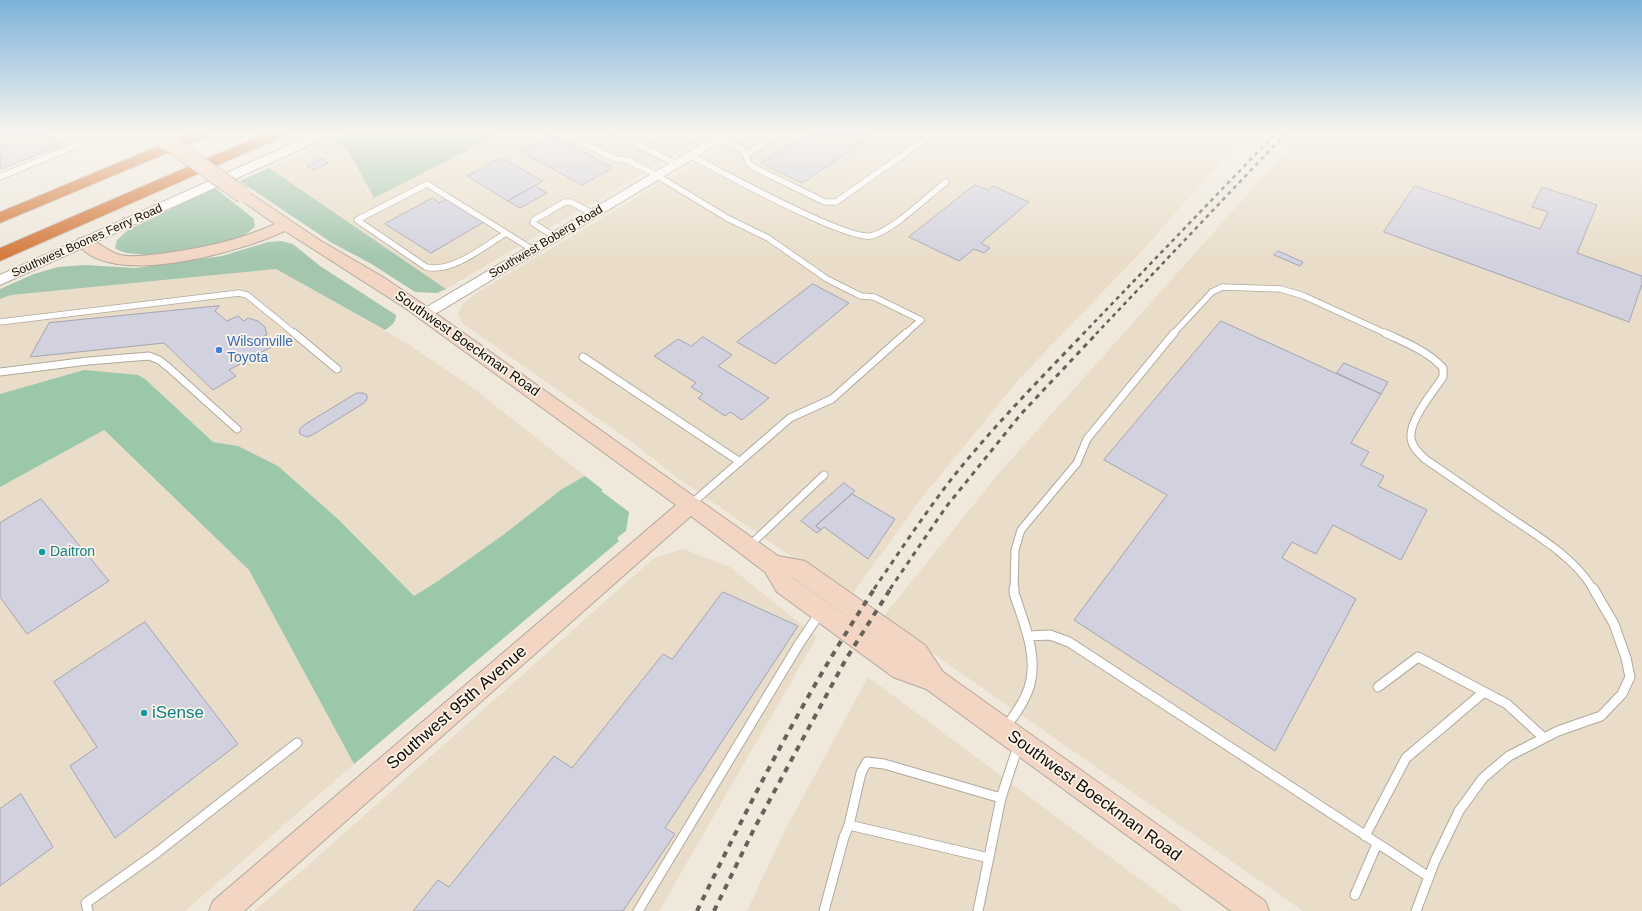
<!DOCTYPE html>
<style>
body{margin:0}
canvas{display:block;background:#efe8db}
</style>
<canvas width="1642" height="911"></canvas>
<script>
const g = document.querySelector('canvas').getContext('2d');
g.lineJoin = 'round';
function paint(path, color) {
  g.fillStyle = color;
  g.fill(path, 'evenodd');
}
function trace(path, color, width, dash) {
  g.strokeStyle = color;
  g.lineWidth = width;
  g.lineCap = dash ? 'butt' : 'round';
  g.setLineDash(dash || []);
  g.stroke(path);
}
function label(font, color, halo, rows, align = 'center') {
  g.font = font + ' Helvetica,sans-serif';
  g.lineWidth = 3.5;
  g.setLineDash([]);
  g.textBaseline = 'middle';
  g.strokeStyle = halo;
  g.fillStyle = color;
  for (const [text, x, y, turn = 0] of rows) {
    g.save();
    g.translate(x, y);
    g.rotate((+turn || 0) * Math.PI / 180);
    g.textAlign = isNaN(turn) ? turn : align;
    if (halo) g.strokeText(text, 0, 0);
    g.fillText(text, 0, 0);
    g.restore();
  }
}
paint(new Path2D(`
 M502,133H711L446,289L269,168L330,140L349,152L374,198Z
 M745,133H1246L1141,252L1020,378L924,495L850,597L676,477L636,445L462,323L458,313L463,304L473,295Z
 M1302,133H1642V911H1303L882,618L1000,472Z
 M276,269L408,344L470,386L585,476L562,489L503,535L438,581L414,596L339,520L278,466L238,446L213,442L145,379L84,370L0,394V299L11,295Z
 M103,430L249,570L354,764L185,911H0V487Z
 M683,549L730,567L817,637L659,911H254L305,868L654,558Z
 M868,677L1183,911H747L784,832Z`), '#e9ddc9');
paint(new Path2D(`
 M345,133H502L374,198L349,152L330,140Z
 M269,168L446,289L437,293L415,292L370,263L332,243L240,181Z
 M215,188L254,219L255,226C249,233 242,237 234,240C212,248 133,263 115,248L117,240L128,230Z
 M281,241L293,244L320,266L396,315C396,323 391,326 385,330L276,269L11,295L0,299V289L34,274L58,267L85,265L136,268L222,256L268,242Z`), '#a3c6ad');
paint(new Path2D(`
 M84,370L138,375L145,379L213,442L238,446L278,466L339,520L414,596L438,581L503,535L562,489L585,476L603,490L601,491L629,512L626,531L617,538L619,541L354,764L249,570L104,430L0,487V394Z`), '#9bc8a9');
const building = new Path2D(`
 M0,133H48L62,145L1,169Z
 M549,133L613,168L582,185L520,151L545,138L543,137Z
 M607,133H623L615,137Z
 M809,133H877L802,183L761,163Z
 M502,158L543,181L508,201L467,176Z
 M322,159L328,163L314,170L307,166Z
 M975,185L988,190L993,186L1029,202L981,243L990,248L984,253L974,249L959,261L909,237Z
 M535,186L547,193L520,208L508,201Z
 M1415,186L1540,229L1548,212L1532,207L1542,187L1597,205L1577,253L1642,276V284L1629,322L1384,232Z
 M433,198L439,203L446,199L484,222L431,253L385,224Z
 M1278,251L1303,262L1300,266L1274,255Z
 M813,284L849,303L775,364L737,342Z
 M219,306L215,311L227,321L238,316L244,321L248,318L258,321L265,327L267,335L262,337L273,346L260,353V357L257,359L248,360L229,370L236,376L213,390L164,343L30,357L49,323Z
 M1221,321L1381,394L1351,443L1369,452L1361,465L1384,476L1378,486L1427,510L1401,560L1333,525L1316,554L1292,542L1282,558L1356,599L1275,751L1074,620L1167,495L1104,460Z
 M703,337L732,355L718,366L769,398L742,420L730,412L725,416L698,398L703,394L691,387L696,383L654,356L678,339L691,346Z
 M1344,363L1388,382L1381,394L1337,373Z
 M357,393H363L367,395V399L364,403L314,434L307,437L300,434L299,430L304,425Z
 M844,483L855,491L816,526L821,530L817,533L801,521Z
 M852,494L895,519L868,559L824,527L821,530L816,526Z
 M41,499L109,581L27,634L0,597V523Z
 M723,592L798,626L665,828L675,834L623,911H413L438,880L449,887L554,756L572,768L663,654L672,659Z
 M145,622L238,744L115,838L70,766L97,747L54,682Z
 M21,794L53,847L0,886V809Z`);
paint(building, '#d2d1df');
trace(building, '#a5a4b1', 1);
const serviceFar2 = new Path2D(`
 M564,133L613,158L629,161L658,176L727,218L768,238L827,279L861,296L874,297L921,320L905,334
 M660,133L639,145L677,164
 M683,133L709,146
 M721,138C734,145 746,147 748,163L755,168L825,202H836L927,138L929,133
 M747,154L781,133
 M691,156C720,171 845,240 870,236C890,233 928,196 946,182
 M0,177L79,144
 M427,184L506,233C485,246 451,274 426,267L357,220Z
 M506,233L533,250
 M555,237L533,223L534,220L565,202H571L593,214
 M0,322L239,293L247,295L295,334
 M1173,334L1212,292L1222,287L1281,289L1304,296L1387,334`);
const serviceFar1 = new Path2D(`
 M294,333L337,369
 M1385,333C1406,343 1428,351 1443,368V377C1433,392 1409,420 1411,438C1412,447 1419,453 1425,459C1453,478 1480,497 1508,516C1538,536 1575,558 1593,589
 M583,357L740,462
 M0,372L88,361L149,356L159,360L168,367L237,429
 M691,504L790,418L832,399L906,333
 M749,546L824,475
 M1014,589L1015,550L1021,530L1077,463L1087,439L1174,333`);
const service = new Path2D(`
 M1028,636L1050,635L1069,642L1429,877
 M1378,687L1418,657L1507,704L1544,738
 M1006,727C1015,714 1026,700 1030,684C1038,654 1023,621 1014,593V588
 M849,825L861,773L867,762L884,764L1001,798
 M1365,836L1406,758L1484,692
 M1355,895L1377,844
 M88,911L86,903L155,854L297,743
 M638,911L799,644L820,613
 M824,911L844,837L849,825L989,858
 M978,911L1001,798L1018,746
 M1416,911L1435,861L1459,811L1483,778L1509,756L1558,731L1601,716L1622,694L1630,677L1626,658L1614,624L1593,588`);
const tertiary = new Path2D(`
 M316,133H332L330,136L0,285V275Z
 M721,133H736L430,317L425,319L420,317L418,314L420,311Z`);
const secondary = new Path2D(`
 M243,190L248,192L321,241L383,277L417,300L778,556L805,561L925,645L943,672L1265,901L1269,911H1231L926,689L893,677L777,592L765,572L691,516L244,911H209L213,901L676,505L405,308L285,231C242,251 109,291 76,242L78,239L84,237C97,240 106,251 120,255C132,258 146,255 159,254C199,249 238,241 275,224L238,198L235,195L238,192ZM792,577L908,660L793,578Z`);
const motorway = new Path2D(`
 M190,133H211L208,136L0,223V212Z
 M266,133H287L284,136L0,261V248Z`);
trace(serviceFar2, '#b0a99c', 7);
trace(serviceFar1, '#b0a99c', 9);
trace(service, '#b0a99c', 11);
trace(tertiary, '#b0a99c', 2);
trace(secondary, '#b0a99c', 2);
trace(motorway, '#cac9c8', 2);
trace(serviceFar2, '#fff', 5.5);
trace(serviceFar1, '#fff', 7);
trace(service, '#fff', 9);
paint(tertiary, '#fff');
paint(secondary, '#f2d6c3');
paint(motorway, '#d37738');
trace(new Path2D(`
 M1083,334L1276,133
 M1096,334L1286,133`), '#66625a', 2.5, [4, 4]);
trace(new Path2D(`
 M874,589C900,551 925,513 953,477C993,427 1039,380 1084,333
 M890,589L946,507L1021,414L1097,333`), '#66625a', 3, [5, 5]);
trace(new Path2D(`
 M697,911C751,800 807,690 875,588
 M714,911L754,829L846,659L891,588`), '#66625a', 4, [6, 6]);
const secondaryBridge = new Path2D(`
 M155,133L243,195`);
trace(secondaryBridge, '#b0a99c', 18, []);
trace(secondaryBridge, '#f2d6c3', 16);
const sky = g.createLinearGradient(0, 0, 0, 261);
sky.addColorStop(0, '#7cb2da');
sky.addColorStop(0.51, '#f8f5ef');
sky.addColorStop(1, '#f8f5ef00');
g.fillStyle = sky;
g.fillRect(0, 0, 1642, 261);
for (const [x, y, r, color] of [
 [219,350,4,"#3f7fe0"],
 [42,552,4,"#0f9aa8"],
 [144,713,4,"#0f9aa8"]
]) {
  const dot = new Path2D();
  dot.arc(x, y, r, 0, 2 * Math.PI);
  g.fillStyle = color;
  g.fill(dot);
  trace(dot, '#fdf5e8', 1.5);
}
label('12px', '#0e0b07', '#fdf5e8', [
 ["Southwest Boones Ferry Road",87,241,-24],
 ["Southwest Boberg Road",546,242,-31]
]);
label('14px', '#366cbe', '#fdf5e8', [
 ["Wilsonville",227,342],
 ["Toyota",227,358]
], 'left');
label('14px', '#0e0b07', '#fdf5e8', [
 ["Southwest Boeckman Road",467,344,35]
]);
label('14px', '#0d838f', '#fdf5e8', [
 ["Daitron",50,552]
], 'left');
label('17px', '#0e0b07', '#fdf5e8', [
 ["Southwest 95th Avenue",457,708,-41],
 ["Southwest Boeckman Road",1094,796,36]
]);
label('17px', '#0d838f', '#fdf5e8', [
 ["iSense",152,713]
], 'left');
</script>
